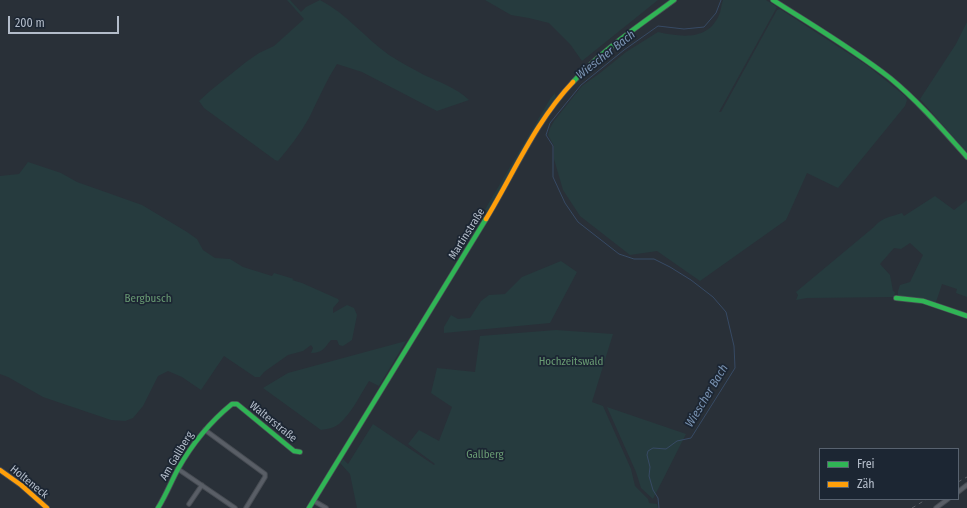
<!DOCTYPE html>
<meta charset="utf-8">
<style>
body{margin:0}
#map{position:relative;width:967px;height:508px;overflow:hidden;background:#293038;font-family:"Fira Sans Condensed",sans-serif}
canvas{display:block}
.legend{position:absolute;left:819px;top:448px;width:140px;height:52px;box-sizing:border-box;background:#1c2633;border:1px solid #58626f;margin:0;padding:5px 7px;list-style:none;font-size:12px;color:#b3bcc9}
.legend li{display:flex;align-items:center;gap:8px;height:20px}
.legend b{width:20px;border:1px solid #58626f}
.scale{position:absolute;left:8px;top:16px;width:111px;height:18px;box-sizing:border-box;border:2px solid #b3bcc9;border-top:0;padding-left:5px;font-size:12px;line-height:14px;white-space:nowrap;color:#b3bcc9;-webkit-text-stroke:3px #1c2633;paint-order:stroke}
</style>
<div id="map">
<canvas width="967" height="508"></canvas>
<ul class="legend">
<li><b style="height:5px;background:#30b455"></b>Frei</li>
<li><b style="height:5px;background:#ff9f0a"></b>Zäh</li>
</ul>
<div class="scale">200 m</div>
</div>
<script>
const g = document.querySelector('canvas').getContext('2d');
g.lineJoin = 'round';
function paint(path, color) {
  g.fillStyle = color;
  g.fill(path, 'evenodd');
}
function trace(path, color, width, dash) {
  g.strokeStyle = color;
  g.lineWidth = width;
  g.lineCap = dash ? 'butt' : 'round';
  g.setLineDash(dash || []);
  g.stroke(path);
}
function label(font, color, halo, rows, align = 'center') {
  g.font = font + ' "Fira Sans Condensed",sans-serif';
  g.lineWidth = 3.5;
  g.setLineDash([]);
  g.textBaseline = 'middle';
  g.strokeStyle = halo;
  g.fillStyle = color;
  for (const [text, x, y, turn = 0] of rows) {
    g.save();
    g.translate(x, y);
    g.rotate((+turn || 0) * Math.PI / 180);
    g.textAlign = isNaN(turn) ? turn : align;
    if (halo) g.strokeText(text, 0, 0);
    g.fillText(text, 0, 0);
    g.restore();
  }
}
paint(new Path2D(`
 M287,0H290L301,12L306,7L320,0C347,14 365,38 389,55C400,62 413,69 424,75C439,82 457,88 469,100L437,111L362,72L337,64C326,81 318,100 309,118C300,134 289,148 278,161L275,160L204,108L199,101L210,91L246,62L259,53L274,46L304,19Z
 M485,0H658L582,61L570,44L549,23L529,18L511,15Z
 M723,0H766L777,7L719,112H721L777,10L780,9L868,66L905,96L907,100L905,106L838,188L807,173L786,220L700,281L657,251L630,255L580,216L563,190L554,159V146L548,135L550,128L554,121L582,86L600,73L626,52L658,32C681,37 708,41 719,15C721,11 721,5 723,0Z
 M967,22V153L920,99L956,44Z
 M555,93L556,98L470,240H467L550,99Z
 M28,162L61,173L77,182L142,205L187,232L197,239L203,250L215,258L230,259L243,267L272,276L274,273L294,279L292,280L302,283L338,299L339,301L333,308V313L347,305L354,308L357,315L352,340L343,346L339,345L337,340H331C324,348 323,353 311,353L313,348L311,345L303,351L288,355L264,372L260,377H255L224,356L201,390L182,377L168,371L158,376L143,406L133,418L125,421L111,420L43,397L8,377L0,374V176L19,174Z
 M935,196L954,210L967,200V297L956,293L957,289L942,284L935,305L898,297V291L900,285L910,282L923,255L910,243L901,249L894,248L880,264L890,275L893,291L895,292L894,297L807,298L796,300L798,295L796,292L874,227C882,217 891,217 902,213L904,216Z
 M561,261L577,272L550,323L444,333V327L451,315L458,319L470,318L481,301L489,295L505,294L522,277Z
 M556,330L613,334L592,402L603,406L631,469L635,486L648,499L649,503L657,504L658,508H357L350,474L340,463L343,459L348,464L373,424L434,465L435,464L408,444L419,430L439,441L452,407L431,393L437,368L475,372L480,336Z
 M406,341L379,386L369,381C360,395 352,413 339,424C334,428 327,429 321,430L263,388L288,373Z
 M607,407L686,434L653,499L641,488L636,472Z`), '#263b3e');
trace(new Path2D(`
 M659,508L658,498L653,490L649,476L650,467L647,455L648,451L653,448L666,449L677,441L691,438L735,368L734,346L726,312L713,297L691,280L670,267L654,259H634L619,254L578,222L565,203L553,177V146L546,135L550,123L581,85L624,50L658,26L684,29L704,27L716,13L721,0`), '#374a64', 1);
const street = new Path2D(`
 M205,430L265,474V477L246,508
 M178,469L235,508
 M958,492L967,485
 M314,501L326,508
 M189,504L202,485
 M936,508L948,499`);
const fast = new Path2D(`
 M773,0C812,25 853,49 890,78C918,101 943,130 967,157
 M573,82C602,50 639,26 674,0
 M896,298L923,301L967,316
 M158,508C166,495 171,482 178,469C192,444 210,422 232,404H237L294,451L300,452
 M309,508L486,219`);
const slow = new Path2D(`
 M486,219C514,173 535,122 573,82
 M0,470L21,485L47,508`);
trace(street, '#474c53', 5.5);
trace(fast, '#474c53', 6);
trace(slow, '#474c53', 6);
trace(street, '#595e66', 3.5);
trace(fast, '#30b455', 4.5);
trace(slow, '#ff9f0a', 4.5);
trace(new Path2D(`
 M958,482L967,477
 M912,508L927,499`), '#585d64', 1, [4, 4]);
label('11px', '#b3bcc9', '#1c2633', [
 ["Martinstraße",467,234,-58],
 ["Walterstraße",273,422,39],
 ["Am Gallberg",177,456,-59],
 ["Holteneck",29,482,39]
]);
label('11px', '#699b73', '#1c2633', [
 ["Bergbusch",148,299],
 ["Hochzeitswald",571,362],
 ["Gallberg",485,455]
]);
label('italic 12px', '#7a93b2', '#1c2633', [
 ["Wiescher Bach",606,55,-38],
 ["Wiescher Bach",707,396,-59]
]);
</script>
